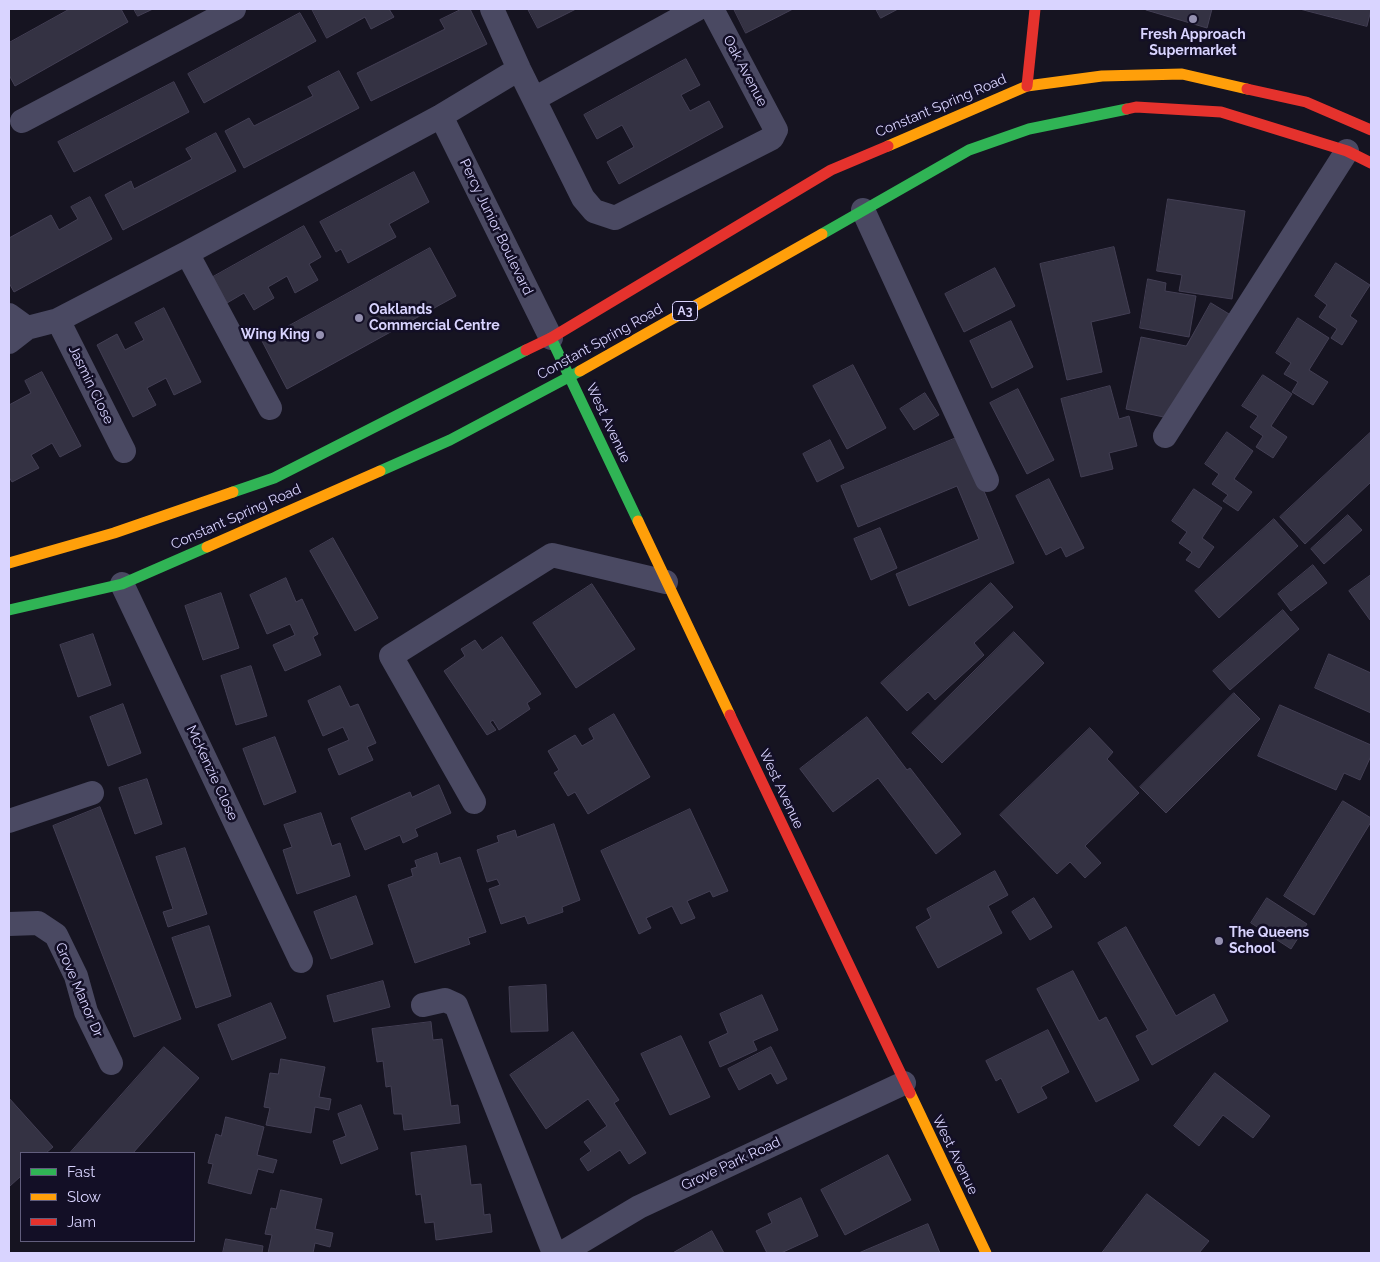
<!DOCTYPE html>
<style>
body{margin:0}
#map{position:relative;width:1380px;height:1262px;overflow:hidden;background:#161421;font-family:Raleway,sans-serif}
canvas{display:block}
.frame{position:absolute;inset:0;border:10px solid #d9d4ff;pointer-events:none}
.legend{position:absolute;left:20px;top:1152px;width:175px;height:90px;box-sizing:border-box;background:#130f26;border:1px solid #625e7d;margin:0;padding:6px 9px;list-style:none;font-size:15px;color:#d9d4ff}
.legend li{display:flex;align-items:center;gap:10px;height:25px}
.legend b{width:25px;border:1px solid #625e7d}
</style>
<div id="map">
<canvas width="1380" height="1262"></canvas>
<div class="frame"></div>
<ul class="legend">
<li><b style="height:6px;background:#30b455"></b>Fast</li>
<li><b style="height:6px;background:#ff9f0a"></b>Slow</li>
<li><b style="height:6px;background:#e5322d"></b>Jam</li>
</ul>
</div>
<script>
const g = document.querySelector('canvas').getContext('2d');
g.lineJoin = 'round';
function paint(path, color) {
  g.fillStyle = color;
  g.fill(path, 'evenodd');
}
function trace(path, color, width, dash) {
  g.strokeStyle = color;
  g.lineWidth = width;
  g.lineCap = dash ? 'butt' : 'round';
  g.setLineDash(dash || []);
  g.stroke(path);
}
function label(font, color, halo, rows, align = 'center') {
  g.font = font + ' Raleway,sans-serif';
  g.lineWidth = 5;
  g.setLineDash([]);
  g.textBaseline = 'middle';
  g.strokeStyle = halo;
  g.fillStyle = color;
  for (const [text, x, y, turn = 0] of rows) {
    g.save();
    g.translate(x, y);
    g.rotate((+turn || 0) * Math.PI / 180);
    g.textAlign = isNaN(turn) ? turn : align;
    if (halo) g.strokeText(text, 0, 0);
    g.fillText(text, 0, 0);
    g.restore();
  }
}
const building = new Path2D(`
 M70,9H121L128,22L15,86L9,75V43Z
 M134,9H153L138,16Z
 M312,9H389L394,17L371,29L365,17L327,38Z
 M462,9H470L487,44L371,101L357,73L445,29L440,20Z
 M528,9H576L538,28Z
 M734,9H793L746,33Z
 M876,9H898L881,18Z
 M1146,9H1212L1207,28L1146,10Z
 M1300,9H1371V10L1367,26Z
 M300,13L316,41L204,103L188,74Z
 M686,59L700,85L681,95L690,111L709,101L723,127L619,184L607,162L634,147L622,125L597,139L584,115Z
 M339,71L359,108L244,168L225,131L249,118L254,126L313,96L308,87Z
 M174,82L189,112L74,172L58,142Z
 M216,133L236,171L123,230L105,195L131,181L134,189L192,159L186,149Z
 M414,172L429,202L389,224L396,237L348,263L341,249L336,252L320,222Z
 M90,197L112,239L14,292L9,283V238L51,215L59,230L78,219L71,207Z
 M1168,199L1245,211L1232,299L1179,291L1182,275L1157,271Z
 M304,226L321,257L309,264L318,280L295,293L287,276L268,287L274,298L254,310L244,293L227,303L213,277Z
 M1114,247L1130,313L1091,322L1102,372L1067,380L1040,264Z
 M430,248L456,296L287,389L262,341Z
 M1336,263L1370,285L1350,316L1357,321L1342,345L1331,338L1337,329L1319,317L1327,305L1315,296Z
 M995,268L1015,306L964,332L945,294Z
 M1148,279L1166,283L1165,291L1196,296L1189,337L1140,328Z
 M1211,303L1234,317L1173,419L1126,409L1141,337L1186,346Z
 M164,308L201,382L174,395L166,378L147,388L156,405L133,417L97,345L117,334L125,350L144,340L135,323Z
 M1298,318L1329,338L1309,370L1328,382L1313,405L1292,392L1298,382L1284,374L1291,363L1276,353Z
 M1011,321L1033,367L992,388L970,341Z
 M853,365L886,428L847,449L813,386Z
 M42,372L81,446L60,457L52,443L31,455L39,468L12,482L9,477V405L31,393L25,381Z
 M1263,375L1292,394L1271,426L1287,437L1273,458L1256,447L1263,436L1250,427L1258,416L1242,406Z
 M1110,386L1119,419L1129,416L1137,446L1109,453L1113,469L1081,477L1061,399Z
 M1018,389L1054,460L1027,474L990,403Z
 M925,393L939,415L914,430L900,409Z
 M1227,432L1253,451L1234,479L1252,492L1238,511L1223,501L1228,495L1212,484L1219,474L1205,464Z
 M1371,432V482L1305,544L1280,517Z
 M961,436L1014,563L909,606L896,574L979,539L957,486L858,527L841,486Z
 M830,440L844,468L817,482L803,454Z
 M1049,479L1084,548L1066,557L1061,547L1046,555L1016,496Z
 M1194,489L1222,508L1202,538L1214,547L1199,568L1186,560L1192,552L1179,543L1187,532L1172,521Z
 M1348,515L1362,530L1324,564L1311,549Z
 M1274,519L1298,546L1219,618L1195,591Z
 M880,528L897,568L871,580L854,539Z
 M333,538L378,618L355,631L310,551Z
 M1313,565L1327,583L1291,611L1278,594Z
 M1371,575V619L1370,620L1349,591Z
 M286,578L296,602L302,599L318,634L313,637L321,655L285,671L273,645L295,635L290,624L267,634L250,595Z
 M991,583L1013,607L974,643L984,655L935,700L928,692L907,711L881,683Z
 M592,584L635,649L576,688L533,623Z
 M221,593L239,648L203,660L185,606Z
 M1283,610L1299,629L1230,690L1213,671Z
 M1014,632L1044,663L942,763L912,733Z
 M93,634L111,685L78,697L60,645Z
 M502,637L541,694L527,703L530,709L499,730L493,720L490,722L496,730L487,735L444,671L465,656L461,649L475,640L482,650Z
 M1329,654L1371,673V713L1315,688Z
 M251,666L267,716L236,725L221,676Z
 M340,686L350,707L358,704L376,743L367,747L373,760L339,775L328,749L349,740L343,727L323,736L308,701Z
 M1234,693L1260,719L1166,813L1140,787Z
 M123,704L141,753L108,766L90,717Z
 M1280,705L1371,745V756L1360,780L1344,773L1336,790L1258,756Z
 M614,714L650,777L588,814L575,792L568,796L554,773L559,770L548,751L575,735L582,746L594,739L589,729Z
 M867,717L907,770L910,768L961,834L936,854L878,778L833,812L800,769Z
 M1090,728L1113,752L1107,759L1139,793L1085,846L1101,863L1085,878L1070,862L1057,874L1000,815Z
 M275,737L296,792L264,805L243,749Z
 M147,779L162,824L135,834L119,788Z
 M439,785L451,813L415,829L418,836L403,843L400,835L365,850L351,818L410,792L412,797Z
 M1343,801L1371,818V822L1314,915L1284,896Z
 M100,807L181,1019L134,1037L53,826Z
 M690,809L728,891L713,897L710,891L687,901L695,918L681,924L672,906L646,918L651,928L639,934L601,851Z
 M321,813L332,846L340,843L350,876L297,894L283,850L292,847L284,825Z
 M554,824L580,900L562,907L563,912L528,924L525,916L501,924L489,889L500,885L497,879L487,882L477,850L499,842L497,836L515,830L517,837Z
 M185,848L207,914L168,927L163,912L173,909L156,857Z
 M437,853L440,864L460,857L486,932L468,938L470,944L415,963L388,885L413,876L411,869L417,867L415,861Z
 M995,871L1008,895L988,906L1002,933L938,968L916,927L931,918L927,909Z
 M356,896L373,944L331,959L314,912Z
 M1034,898L1052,927L1030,940L1012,912Z
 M1267,898L1307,924L1291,949L1251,923Z
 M209,926L231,996L196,1008L172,938Z
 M1126,927L1176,1016L1214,994L1228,1021L1152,1065L1136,1036L1148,1030L1098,943Z
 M1073,971L1099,1021L1106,1017L1139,1080L1096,1102L1037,989Z
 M383,981L390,1007L334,1022L327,996Z
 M546,985L548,1031L511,1032L509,987Z
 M762,995L778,1030L753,1041L757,1050L720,1067L709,1042L728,1033L720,1014Z
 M271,1003L286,1038L232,1060L218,1025Z
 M431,1022L433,1040L442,1039L451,1106L458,1105L460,1123L404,1130L402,1114H394L391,1086L386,1087L383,1061L377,1062L372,1029Z
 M1048,1030L1069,1072L1041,1087L1047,1098L1018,1113L1001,1078L996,1081L986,1061Z
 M573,1032L619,1100L614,1103L646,1153L629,1164L620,1150L588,1171L580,1159L591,1151L584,1142L607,1126L588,1099L546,1129L510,1075Z
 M681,1036L710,1097L670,1115L641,1054Z
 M164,1047L199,1078L133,1153H70Z
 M771,1047L787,1079L777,1084L771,1073L739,1090L728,1069Z
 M281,1059L325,1067L319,1097L331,1099L329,1110L315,1107L311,1133L266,1125L270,1108L264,1107L270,1073L278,1074Z
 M1215,1073L1270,1116L1253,1138L1223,1115L1199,1146L1174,1126Z
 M9,1098L53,1147L46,1153H21V1176L10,1186L9,1184Z
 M361,1105L378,1149L341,1164L333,1141L346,1136L338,1114Z
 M226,1117L264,1127L257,1155L277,1160L273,1173L258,1169L251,1194L208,1183L213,1164L208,1163L216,1134L221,1136Z
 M466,1146L471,1185L481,1184L484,1215L490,1214L492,1232L436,1240L434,1222L425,1223L421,1194L416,1195L411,1153Z
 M888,1155L911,1200L845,1235L821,1190Z
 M281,1190L322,1199L315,1229L333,1233L330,1247L315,1243L313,1253H268L272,1235L265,1234L271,1208L276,1209Z
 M1147,1194L1209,1241L1199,1253H1102Z
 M801,1198L818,1236L781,1253H767L756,1231L772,1223L768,1214Z
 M928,1224L940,1253H859Z
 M712,1231L724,1253H673Z
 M226,1239L263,1246L262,1253H223Z`);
paint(building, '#343243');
trace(building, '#433f54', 1);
trace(new Path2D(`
 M492,9L519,69L583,198L594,211L615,218L772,138L776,130L712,9
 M534,99L697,9
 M441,116L551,338
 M22,121L234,9
 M863,210L987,480
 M187,253L270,408
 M9,315L27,328
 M58,320L124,451
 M9,342L27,328L58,320L187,253L441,116L519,69
 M1165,436L1347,151
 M122,584L301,961
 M474,802L391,656L552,555L666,582
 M9,821L92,793
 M9,924L38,923L56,935L76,976L86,1012L111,1063
 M423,1005L445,1000L456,1005L554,1253
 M562,1253L639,1207L904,1083`), '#4a4962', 24);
trace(new Path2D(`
 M822,234L969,150L1029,129L1127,109
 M551,338L638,521
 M380,471L450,440L580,371
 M233,492L274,478L526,350
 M9,610L122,584L207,547`), '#30b455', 11);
trace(new Path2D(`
 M888,146L1027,86L1102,76L1182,74L1247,89
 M580,371L822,234
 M638,521L730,715
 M207,547L380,471
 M9,563L114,533L233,492
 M910,1093L986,1253`), '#ff9f0a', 11);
trace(new Path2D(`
 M1027,86L1035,9
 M1247,89L1306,102L1371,130
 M1127,109L1136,107L1221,112L1347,151L1371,163
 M526,350L551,338L831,170L888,146
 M730,715L910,1093`), '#e5322d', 11);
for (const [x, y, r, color] of [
 [1193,19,5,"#9591b1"],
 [359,318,5,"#9591b1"],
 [320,335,5,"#9591b1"],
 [1219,941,5,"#9591b1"]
]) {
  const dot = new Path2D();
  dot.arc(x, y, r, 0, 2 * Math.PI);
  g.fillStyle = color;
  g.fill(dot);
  trace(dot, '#130f26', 2);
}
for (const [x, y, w] of [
 [685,311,25]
]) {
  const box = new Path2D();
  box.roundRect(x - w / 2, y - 9.5, w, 19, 4);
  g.fillStyle = '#130f26';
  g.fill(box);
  trace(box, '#d9d4ff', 1);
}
label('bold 12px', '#d9d4ff', null, [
 ["A3",685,311]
]);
label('bold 14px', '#d9d4ff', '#130f26', [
 ["Fresh Approach",1193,35,"center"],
 ["Supermarket",1193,51,"center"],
 ["Oaklands",369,310],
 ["Commercial Centre",369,326],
 ["Wing King",310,335,"right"],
 ["The Queens",1229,933],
 ["School",1229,949]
], 'left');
label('14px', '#d9d4ff', '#130f26', [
 ["Oak Avenue",745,71,62],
 ["Constant Spring Road",941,106,-23],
 ["Percy Junior Boulevard",496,227,64],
 ["Constant Spring Road",600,342,-29],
 ["Jasmin Close",91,385,64],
 ["West Avenue",608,423,65],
 ["Constant Spring Road",236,517,-24],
 ["McKenzie Close",212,773,65],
 ["West Avenue",781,789,65],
 ["Grove Manor Dr",79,990,67],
 ["West Avenue",955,1155,64],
 ["Grove Park Road",731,1164,-25]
]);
</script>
